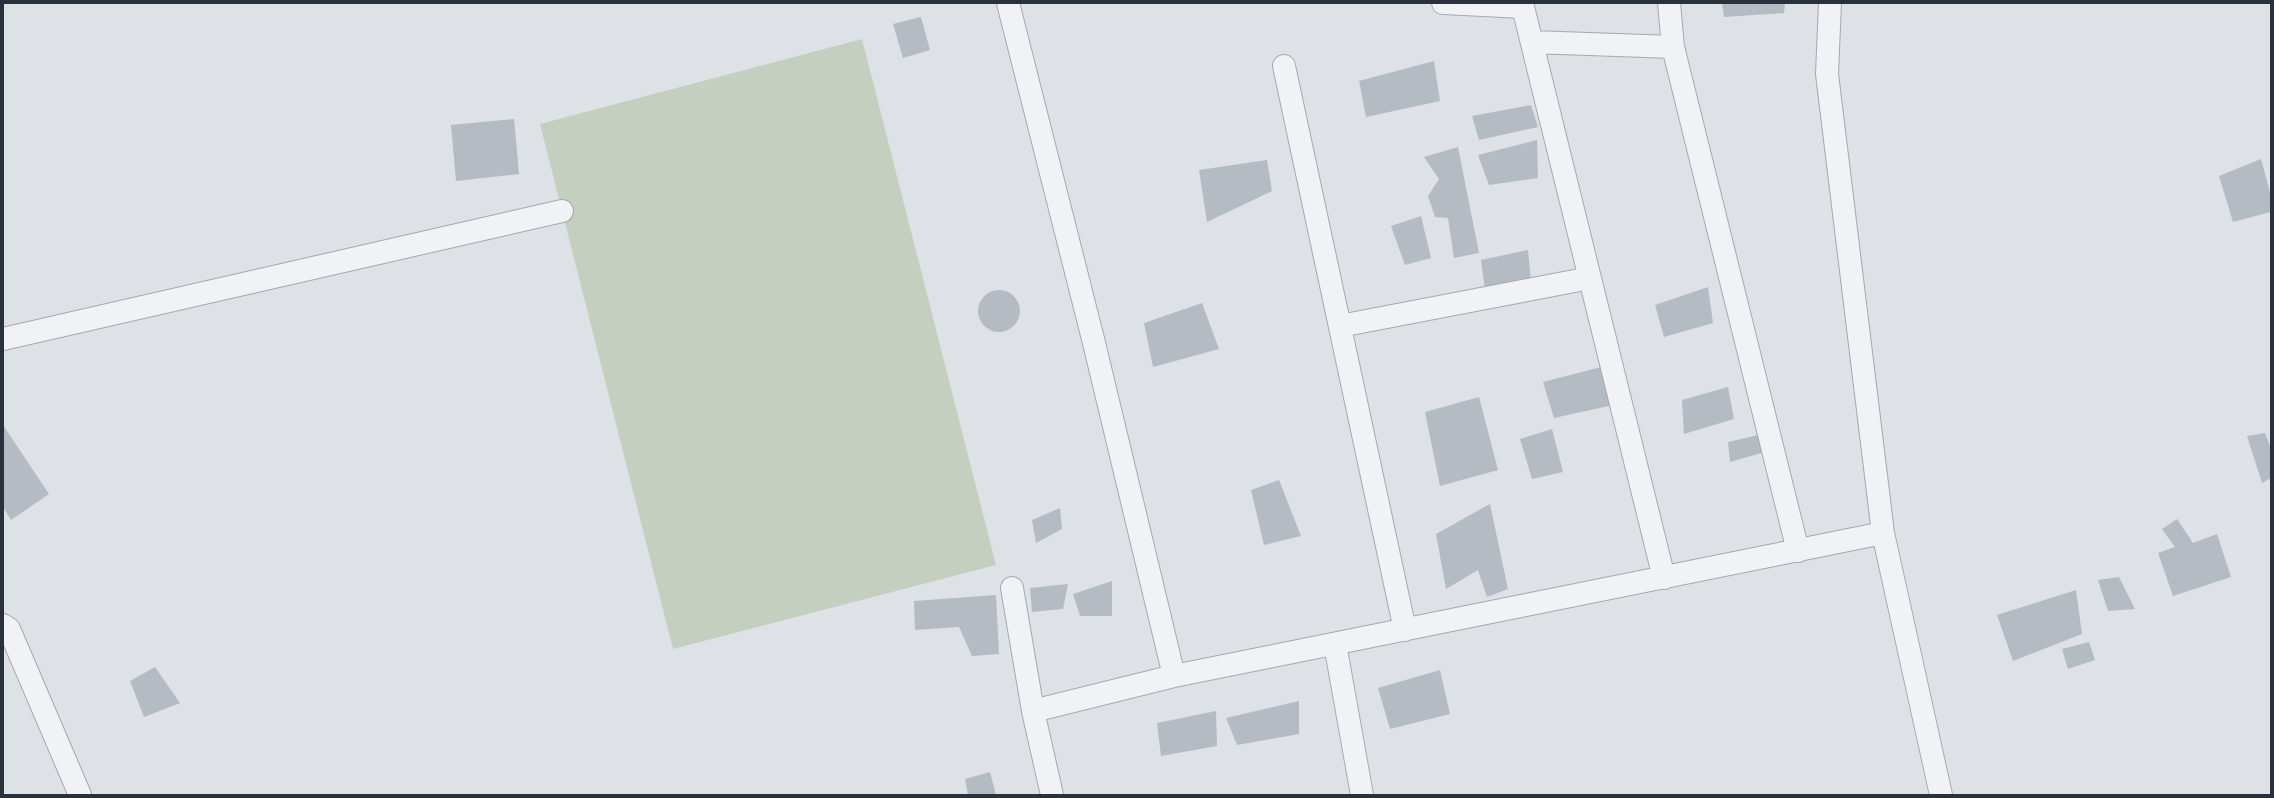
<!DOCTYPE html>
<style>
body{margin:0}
#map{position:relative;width:2274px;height:798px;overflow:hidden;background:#dee2e6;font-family:"Fira Sans Condensed",sans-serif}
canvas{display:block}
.frame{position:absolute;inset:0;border:4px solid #28313c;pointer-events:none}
</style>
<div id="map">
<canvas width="2274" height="798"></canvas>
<div class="frame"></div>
</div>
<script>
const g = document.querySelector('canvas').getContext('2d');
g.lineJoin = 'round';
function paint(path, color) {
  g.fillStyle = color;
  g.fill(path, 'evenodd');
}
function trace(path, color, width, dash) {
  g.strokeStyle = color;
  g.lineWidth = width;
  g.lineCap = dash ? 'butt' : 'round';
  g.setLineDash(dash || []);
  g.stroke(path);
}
paint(new Path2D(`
 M862,39L996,565L673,649L540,124Z`), '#c5cfbf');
paint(new Path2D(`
 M1722,3H1785L1784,13L1724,17Z
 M921,17L930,50L903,58L893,24Z
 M1434,61L1440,101L1366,117L1359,81Z
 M1531,105L1538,127L1479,140L1472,116Z
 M514,119L519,174L456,181L451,125Z
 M1537,140L1538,178L1489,185L1478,155Z
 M1458,147L1479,253L1454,258L1448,218L1435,217L1428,196L1439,179L1424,157Z
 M2261,159L2271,196V212L2233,222L2219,176Z
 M1267,160L1272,191L1207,222L1199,170Z
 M1421,216L1431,258L1405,265L1391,226Z
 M1528,250L1531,282L1485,290L1481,260Z
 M1708,287L1713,323L1664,337L1655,305Z
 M978 311a21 21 0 1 1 42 0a21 21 0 1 1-42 0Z
 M1202,303L1219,349L1153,367L1144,323Z
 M1601,367L1613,405L1554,418L1543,382Z
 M1728,387L1734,419L1684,434L1682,400Z
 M1479,397L1498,470L1440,486L1425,412Z
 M3,425L49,494L11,520L3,507Z
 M1552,429L1563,472L1532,479L1520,439Z
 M2265,433L2271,448V478L2262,483L2247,436Z
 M1763,434L1765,452L1730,462L1728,442Z
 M1279,480L1301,536L1264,545L1251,490Z
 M1490,504L1508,589L1487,597L1478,570L1446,589L1436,534Z
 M1060,508L1062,529L1036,543L1032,520Z
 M2177,519L2193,543L2217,534L2231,577L2173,596L2158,553L2175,547L2162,529Z
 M2119,577L2135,609L2108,611L2098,580Z
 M1112,581V616H1080L1073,594Z
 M1068,584L1063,609L1032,612L1030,588Z
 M2076,590L2082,634L2013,661L1997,615Z
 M996,595L999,654L972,656L959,627L915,630L914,601Z
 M2089,642L2095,660L2068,669L2062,649Z
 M155,667L180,703L144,717L130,681Z
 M1440,670L1450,714L1390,729L1378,688Z
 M1299,701V734L1237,745L1226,718Z
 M1216,711L1217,746L1161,756L1157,723Z
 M990,772L996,795H968L965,779Z`), '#b5bbc2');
const minor = new Path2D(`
 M1008,3L1094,343L1174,676
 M1443,3L1523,7L1664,578
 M1669,3L1673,47L1798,551
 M1830,3L1827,74L1883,533L1941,795
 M1532,42L1673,47
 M1284,66L1405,630
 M1340,326L1590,278
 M3,339L562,211
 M1012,588L1033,711L1052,795
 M3,625L9,629L80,795
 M1335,644L1362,795
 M1033,711L1174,676L1883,533`);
trace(minor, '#a4a9b0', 24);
trace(minor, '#f0f2f5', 22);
</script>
